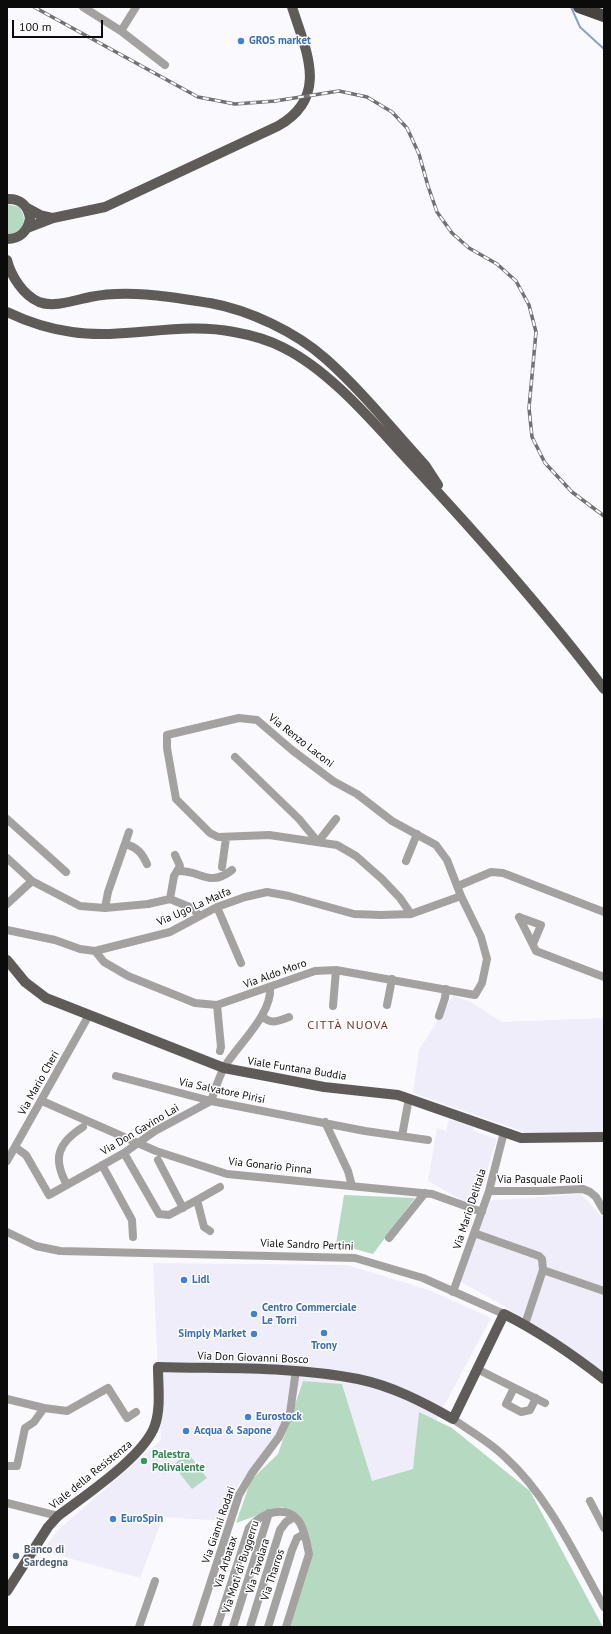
<!DOCTYPE html>
<meta charset="utf-8">
<style>
body{margin:0}
#map{position:relative;width:611px;height:1634px;overflow:hidden;background:#fafafe;font-family:"PT Sans",sans-serif}
canvas{display:block}
.frame{position:absolute;inset:0;border:8px solid #0b0b0c;pointer-events:none}
.scale{position:absolute;left:12px;top:20px;width:91px;height:18px;box-sizing:border-box;border:2px solid #0b0b0c;border-top:0;padding-left:5px;font-size:12px;line-height:14px;white-space:nowrap;color:#0b0b0c;-webkit-text-stroke:3px #fff;paint-order:stroke}
</style>
<div id="map">
<canvas width="611" height="1634"></canvas>
<div class="frame"></div>
<div class="scale">100 m</div>
</div>
<script>
const g = document.querySelector('canvas').getContext('2d');
g.lineJoin = 'round';
function paint(path, color) {
  g.fillStyle = color;
  g.fill(path, 'evenodd');
}
function trace(path, color, width, dash) {
  g.strokeStyle = color;
  g.lineWidth = width;
  g.lineCap = dash ? 'butt' : 'round';
  g.setLineDash(dash || []);
  g.stroke(path);
}
function label(font, color, halo, rows, align = 'center') {
  g.font = font + ' "PT Sans",sans-serif';
  g.lineWidth = 3;
  g.setLineDash([]);
  g.textBaseline = 'middle';
  g.strokeStyle = halo;
  g.fillStyle = color;
  for (const [text, x, y, turn = 0] of rows) {
    g.save();
    g.translate(x, y);
    g.rotate((+turn || 0) * Math.PI / 180);
    g.textAlign = isNaN(turn) ? turn : align;
    if (halo) g.strokeText(text, 0, 0);
    g.fillText(text, 0, 0);
    g.restore();
  }
}
paint(new Path2D(`
 M453,996L471,1002L502,1022L604,1018V1135L544,1139L413,1093L419,1050Z
 M449,1119L473,1127L474,1131L497,1139L476,1203L465,1202L428,1181L437,1128L446,1131Z
 M581,1194L604,1219V1381L504,1306L461,1282L484,1201Z
 M153,1263L347,1265L429,1290L491,1318L436,1421L419,1412L413,1469L372,1482L342,1384L303,1381L279,1433L239,1484L225,1521L163,1517L140,1578L43,1551L57,1531L161,1440Z`), '#eeedf9');
paint(new Path2D(`
 M7,204L19,207C29,219 23,234 7,234Z
 M344,1195L415,1198L373,1254L336,1244Z
 M303,1381L342,1384L372,1481L413,1469L419,1412L452,1428L530,1491L603,1627H288L312,1554L298,1515L282,1507L236,1523L251,1480L278,1454Z
 M188,1453L207,1478L192,1489L173,1465Z`), '#b6d9c2');
trace(new Path2D(`
 M571,7L580,27L604,49`), '#86a2c6', 2);
trace(new Path2D(`
 M83,7L121,31L165,65
 M121,31L136,7
 M235,757L299,819L318,842L336,819
 M7,819L66,872
 M125,844C137,847 142,853 147,864
 M7,858L32,881L80,906L105,908L148,904L170,899L192,908L200,916
 M406,861L417,834
 M222,867L226,838
 M178,871C201,870 209,888 232,870
 M458,886L491,872L503,873L604,912
 M170,899L174,876L180,866L175,855
 M7,904L32,881
 M217,907L241,963
 M105,908L108,892L129,832
 M519,917L536,951L604,977
 M519,917L541,925L533,944
 M7,930L55,940L80,949L95,951L170,932L217,907L245,897L267,892L289,896L354,914L381,915L411,914L461,896
 M95,951L104,962L128,976L195,1003L217,1005L315,971L336,970L475,995L482,983L487,959L481,937L461,896L447,860L436,845L392,821L357,794L333,781L292,750L257,720L239,718L167,735V748L176,799L210,833L218,837L269,835L337,845L356,856L382,879L400,898L411,914
 M217,1005L221,1047L220,1051
 M387,1005L392,979
 M333,1006L336,970
 M262,1016C271,1025 278,1021 289,1017
 M439,1016L445,998L446,989
 M116,1076L211,1101L365,1131L428,1140
 M42,1101L156,1151L227,1174L432,1194L482,1212
 M325,1122L348,1171L352,1186
 M402,1136L409,1098
 M15,1147L26,1155L49,1195L124,1153L155,1131L211,1101C215,1090 219,1076 225,1066C238,1045 273,1013 270,987
 M124,1153L159,1214L169,1215L197,1200L204,1227L210,1231
 M158,1160L183,1208
 M7,1161L89,1015
 M102,1165L132,1220L133,1237
 M67,1185C52,1158 58,1143 83,1127
 M489,1191H541L583,1189L590,1192L596,1197L604,1211
 M197,1200L220,1187
 M7,1232L36,1246L60,1251L355,1258L423,1278L504,1314
 M474,1233L539,1256L542,1259L543,1270L525,1324
 M389,1238L425,1193
 M543,1270L604,1291
 M453,1292L489,1191L504,1132
 M477,1369L545,1403
 M514,1388L506,1404L521,1412L530,1410L536,1398
 M7,1399L44,1408L67,1411L108,1388L127,1418L136,1412
 M453,1419C470,1431 490,1442 505,1457C549,1497 575,1555 604,1607
 M7,1466H17L25,1428L34,1422L44,1408
 M590,1501L604,1528
 M7,1503L58,1516
 M139,1627L155,1581
 M196,1627L239,1495L252,1473L279,1437L290,1413L296,1370
 M217,1627L249,1528C261,1513 287,1503 300,1523C305,1532 307,1544 309,1554L286,1627
 M233,1627L269,1513
 M250,1627L280,1530L286,1522L294,1517
 M268,1627L292,1550L297,1538L304,1534`), '#a4a2a1', 8);
trace(new Path2D(`
 M7,199C20,198 28,206 30,218C28,231 20,239 7,239
 M27,208L40,215L53,218
 M27,228L53,218L105,207L278,126C330,97 306,51 292,7
 M7,260C11,276 23,295 39,302C54,308 75,300 90,297C128,289 172,297 210,303C249,310 296,332 326,359C362,391 393,430 425,465L438,485
 M7,312C28,322 49,329 72,332C125,340 180,321 234,332C251,335 269,340 284,348C330,371 372,421 407,459C476,533 543,608 604,689
 M7,960L25,982L46,998L224,1068L324,1087L398,1095L521,1138L604,1137
 M7,1591L48,1527L58,1516C84,1496 145,1456 155,1425C161,1408 158,1386 158,1367C225,1369 292,1366 358,1379C392,1386 423,1402 453,1419L504,1314C540,1332 572,1354 604,1379`), '#5e5b59', 10);
trace(new Path2D(`
 M579,7L604,16`), '#464340', 12);
const rail = new Path2D(`
 M34,7L198,97L235,104L275,101L339,91L367,97L392,112L407,128L419,154L428,186L437,212L452,233L469,248L497,264L516,281L529,305L536,332L529,408L532,437L545,463L572,492L604,516`);
trace(rail, '#727274', 3.5);
trace(rail, '#fff', 2, [6]);
for (const [x, y, r, color] of [
 [241,41,4,"#3f7fe0"],
 [184,1280,4,"#3f7fe0"],
 [254,1314,4,"#3f7fe0"],
 [324,1333,4,"#3f7fe0"],
 [254,1334,4,"#3f7fe0"],
 [248,1417,4,"#3f7fe0"],
 [186,1431,4,"#3f7fe0"],
 [144,1461,4,"#2e9e5b"],
 [113,1519,4,"#3f7fe0"],
 [16,1556,4,"#5c6f8a"]
]) {
  const dot = new Path2D();
  dot.arc(x, y, r, 0, 2 * Math.PI);
  g.fillStyle = color;
  g.fill(dot);
  trace(dot, '#fff', 1.5);
}
label('bold 11px', '#366cbe', '#fff', [
 ["GROS market",249,41],
 ["Lidl",192,1280],
 ["Centro Commerciale",262,1308],
 ["Le Torri",262,1321],
 ["Simply Market",246,1334,"right"],
 ["Trony",324,1346,"center"],
 ["Eurostock",256,1417],
 ["Acqua & Sapone",194,1431],
 ["EuroSpin",121,1519]
], 'left');
label('11px', '#0b0b0c', '#fff', [
 ["Via Renzo Laconi",301,741,38],
 ["Via Ugo La Malfa",194,907,-24],
 ["Via Aldo Moro",275,974,-20],
 ["Viale Funtana Buddia",297,1069,9],
 ["Via Mario Cheri",39,1083,-61],
 ["Via Salvatore Pirisi",222,1091,12],
 ["Via Don Gavino Lai",140,1130,-31],
 ["Via Gonario Pinna",270,1166,6],
 ["Via Pasquale Paoli",540,1180],
 ["Via Mario Delitala",470,1209,-72],
 ["Viale Sandro Pertini",307,1245,2],
 ["Via Don Giovanni Bosco",253,1358,2],
 ["Viale della Resistenza",91,1475,-39],
 ["Via Gianni Rodari",219,1525,-71],
 ["Via Arbatax",226,1562,-72],
 ["Via Tavolara",258,1566,-73],
 ["Via Moti di Buggerru",241,1567,-72],
 ["Via Tharros",273,1575,-72]
]);
label('bold 11px', '#27864d', '#fff', [
 ["Palestra",152,1455],
 ["Polivalente",152,1468]
], 'left');
label('bold 11px', '#4e5e75', '#fff', [
 ["Banco di",24,1550],
 ["Sardegna",24,1563]
], 'left');
g.letterSpacing = '1px';
label('12px', '#742f24', '#fff', [
 ["CITTÀ NUOVA",348,1026]
]);
g.letterSpacing = '0px';
</script>
